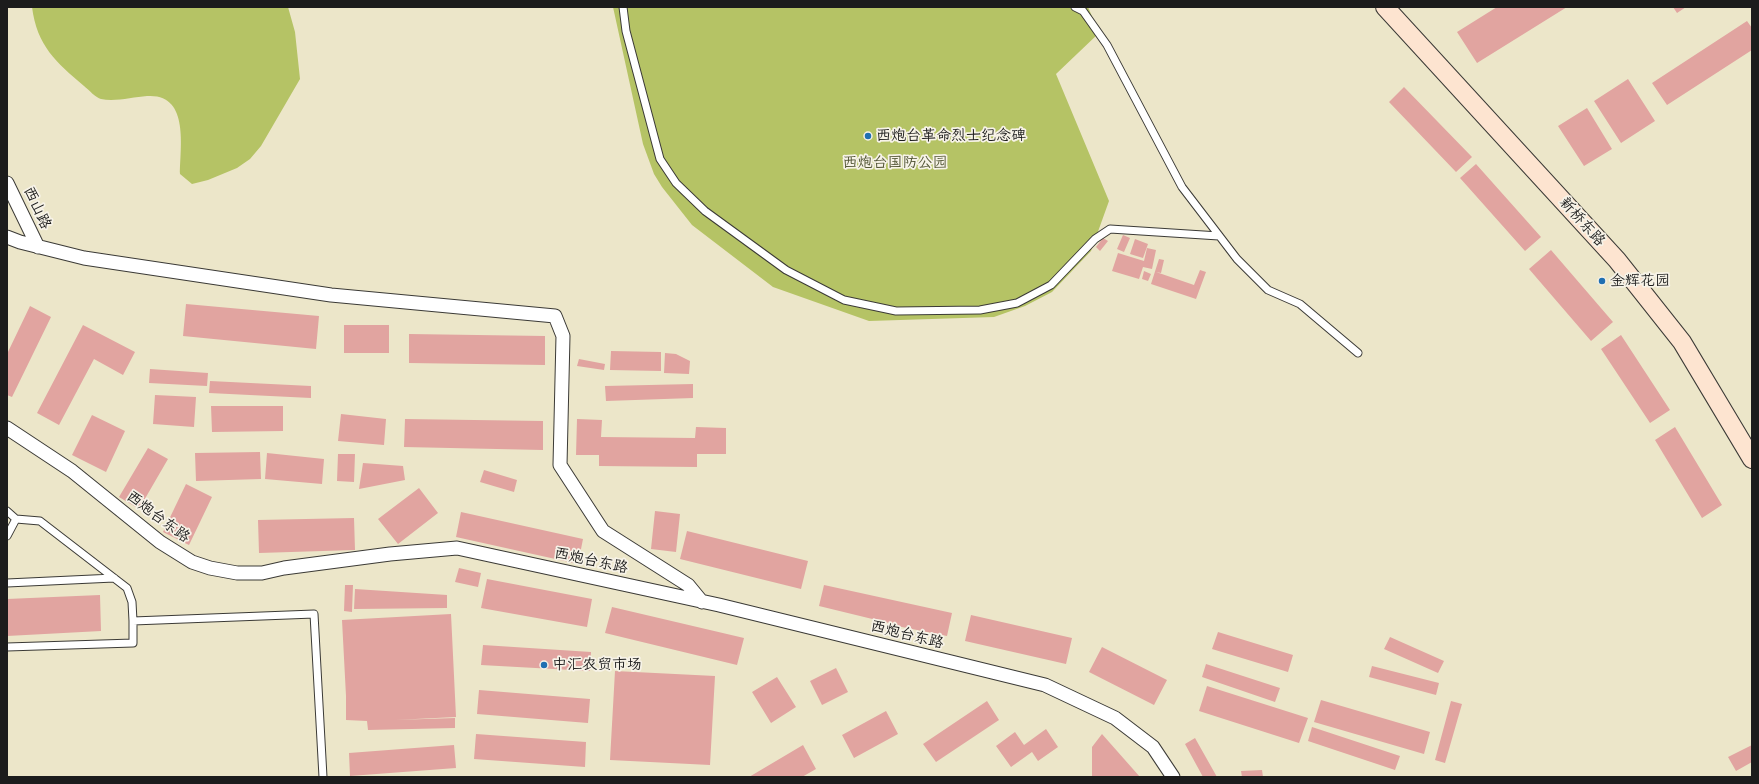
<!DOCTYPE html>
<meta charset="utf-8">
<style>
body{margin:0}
#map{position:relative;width:1759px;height:784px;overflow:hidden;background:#ece6c9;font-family:"Patrick Hand",sans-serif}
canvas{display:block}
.frame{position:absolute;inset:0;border:8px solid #1c1c1c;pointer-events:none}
</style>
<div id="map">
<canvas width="1759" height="784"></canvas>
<div class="frame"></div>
</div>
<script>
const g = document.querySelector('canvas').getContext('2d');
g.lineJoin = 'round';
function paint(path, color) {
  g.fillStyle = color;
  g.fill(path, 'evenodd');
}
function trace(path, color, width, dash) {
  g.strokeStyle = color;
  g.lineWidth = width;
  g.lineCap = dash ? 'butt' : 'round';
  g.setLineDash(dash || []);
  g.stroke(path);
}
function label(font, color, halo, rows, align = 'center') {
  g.font = font + ' "Patrick Hand","LXGW WenKai TC",sans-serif';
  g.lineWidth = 3.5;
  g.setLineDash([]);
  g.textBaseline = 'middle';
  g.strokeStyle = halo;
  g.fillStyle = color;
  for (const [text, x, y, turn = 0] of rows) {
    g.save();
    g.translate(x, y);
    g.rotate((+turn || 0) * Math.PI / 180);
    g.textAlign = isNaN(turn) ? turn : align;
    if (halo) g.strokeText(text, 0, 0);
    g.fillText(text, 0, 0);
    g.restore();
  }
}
paint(new Path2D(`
 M32,7H288L295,32L300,79L261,146L250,159L237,168L208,180L192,184L180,174C180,147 190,93 147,96C133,97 115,102 101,99C96,98 89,90 84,86C56,62 37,46 32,7Z
 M613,7H1088L1099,33L1056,74L1109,201L1091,251L1052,292L1025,306L994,317L869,321L773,287L692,225L662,187L654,174L643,144Z`), '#b5c365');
paint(new Path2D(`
 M1497,7H1567L1477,63L1457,32Z
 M1673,7H1686L1677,13Z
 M1747,21L1752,28V50L1667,105L1652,83Z
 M1628,79L1655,121L1621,143L1594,101Z
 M1404,87L1472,157L1456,172L1389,102Z
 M1587,108L1612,149L1584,166L1558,126Z
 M1476,164L1541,237L1525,251L1460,178Z
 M1123,235L1130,238L1124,252L1117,249Z
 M1103,238L1108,241L1100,251L1096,247Z
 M1135,239L1148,244L1143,258L1130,254Z
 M1147,248L1156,250L1152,269L1143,267L1139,279L1112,271L1118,253L1144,261Z
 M1551,250L1613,322L1591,341L1529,269Z
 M1159,259L1164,260L1161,273L1156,272L1194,285L1200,270L1206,272L1196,299L1151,284Z
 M1144,271L1151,274L1148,281L1142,279Z
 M186,304L319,316L316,349L183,336Z
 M30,306L51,317L12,397L7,395V354Z
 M83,325L135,352L123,375L94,359L59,425L37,413Z
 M344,325H389V353H344Z
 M409,334L545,336V365L409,363Z
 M1621,335L1670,410L1650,423L1601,349Z
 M611,351L661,352V371L610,370Z
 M665,353L676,354L690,361L689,374L664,373Z
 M579,359L605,364L604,370L577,366Z
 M150,369L208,373L207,386L149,383Z
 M210,381L311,386V398L209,393Z
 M693,384V398L606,401L605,386Z
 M155,395L196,397L194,427L153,424Z
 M211,406H283V431L212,432Z
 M341,414L386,419L384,445L338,441Z
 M92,415L125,431L106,472L72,455Z
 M405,419L543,421V450L404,447Z
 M577,419L602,420L601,437L695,438L696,427L726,428V454H697V467L599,466V455H576Z
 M1675,427L1722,505L1702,518L1655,440Z
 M148,448L168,459L139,509L119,497Z
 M260,452L261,479L196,481L195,453Z
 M267,453L324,459L322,484L265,479Z
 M338,454H355L354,482L337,481Z
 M363,463L403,466L405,480L359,489Z
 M484,470L517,480L514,492L480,482Z
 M186,484L212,497L189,545L163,532Z
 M419,488L438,513L398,544L378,519Z
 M655,511L680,514L676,552L651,549Z
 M461,512L583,539L578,564L456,537Z
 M354,518L355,550L259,553L258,520Z
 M687,531L808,561L801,589L680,559Z
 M459,568L481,573L478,587L455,582Z
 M487,579L592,599L587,627L481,608Z
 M345,585H353L352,612L344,611Z
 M824,585L952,613L947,636L897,626V625L819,606Z
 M355,589L447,595V608L354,609Z
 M100,595L101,631L7,636V599Z
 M612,607L744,638L737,665L605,633Z
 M451,614L456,717L395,720L455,718V728L368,730L367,721L346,720V696L342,620Z
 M971,615L1072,638L1066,664L965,641Z
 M1218,632L1293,655L1288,672L1212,649Z
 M1390,637L1444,661L1438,673L1384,649Z
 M483,645L591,652L590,671L481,665Z
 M1102,647L1167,680L1154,705L1089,672Z
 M1206,664L1280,688L1275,702L1202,677Z
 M1372,666L1439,683L1436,695L1369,677Z
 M836,668L848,692L822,705L810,681Z
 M615,671L715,676L710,765L610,760Z
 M777,677L796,707L771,723L752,692Z
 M1207,686L1308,718L1299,743L1199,711Z
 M479,690L590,699L588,723L477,714Z
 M1321,700L1430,732L1424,754L1314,722Z
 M987,701L999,720L936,762L923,744Z
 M1451,701L1462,704L1445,763L1435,760Z
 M886,711L898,734L854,758L842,735Z
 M1312,727L1400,756L1395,770L1308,741Z
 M1046,729L1058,747L1038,761L1032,752L1011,767L996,746L1015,732L1024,745Z
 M476,734L586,742L585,767L474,759Z
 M1102,734L1140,777H1092V747Z
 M1195,738L1217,777H1203L1185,744Z
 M454,745L456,768L350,776L349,753Z
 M803,745L816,769L802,777H749Z
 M1752,745V762L1736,771L1728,757Z
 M1262,770L1263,777H1242L1241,771Z`), '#e1a4a0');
const lane = new Path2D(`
 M623,7L626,31L660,159L676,183L705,211L786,270L844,300L896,311L980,310L1017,303L1051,285L1095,239L1110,229L1219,236
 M1075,7L1083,11L1107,45L1182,187L1237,259L1268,290L1300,304L1358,353
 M7,511L16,519L40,521L127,588L132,602L133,621L314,614L323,777
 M7,536L16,519
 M7,583L114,578
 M7,647L133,643V621`);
const street = new Path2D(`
 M7,183L38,247
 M7,237L20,242L84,258L331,295L555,316L563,336L560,465L603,531L688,585L702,602
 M7,428L72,471L160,542L192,562L210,568L237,573H262L284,568L390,554L457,548L719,605L1045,685L1115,718L1153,747L1173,777`);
const secondary = new Path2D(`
 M1385,7L1617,260L1682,342L1752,459`);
trace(lane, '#3b3a36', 9);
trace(street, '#3b3a36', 15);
trace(secondary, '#3b3a36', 20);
trace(lane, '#fff', 7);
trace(street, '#fff', 13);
trace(secondary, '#fde4d0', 18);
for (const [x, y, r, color] of [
 [868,136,4,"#1f6fb2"],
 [1602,281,4,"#1f6fb2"],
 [544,665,4,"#1f6fb2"]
]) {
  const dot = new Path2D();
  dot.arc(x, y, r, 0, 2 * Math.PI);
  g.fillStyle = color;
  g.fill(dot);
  trace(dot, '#f7f3e8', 1.5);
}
label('15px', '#1c1c1c', '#f7f3e8', [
 ["西炮台革命烈士纪念碑",876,136],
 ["金辉花园",1610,281],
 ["中汇农贸市场",552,665]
], 'left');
label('15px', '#525636', '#f7f3e8', [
 ["西炮台国防公园",895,163]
]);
label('15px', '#1c1c1c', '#f7f3e8', [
 ["西山路",37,208,65],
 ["新桥东路",1582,222,48],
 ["西炮台东路",158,517,37],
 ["西炮台东路",591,561,12],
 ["西炮台东路",907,635,14]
]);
</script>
